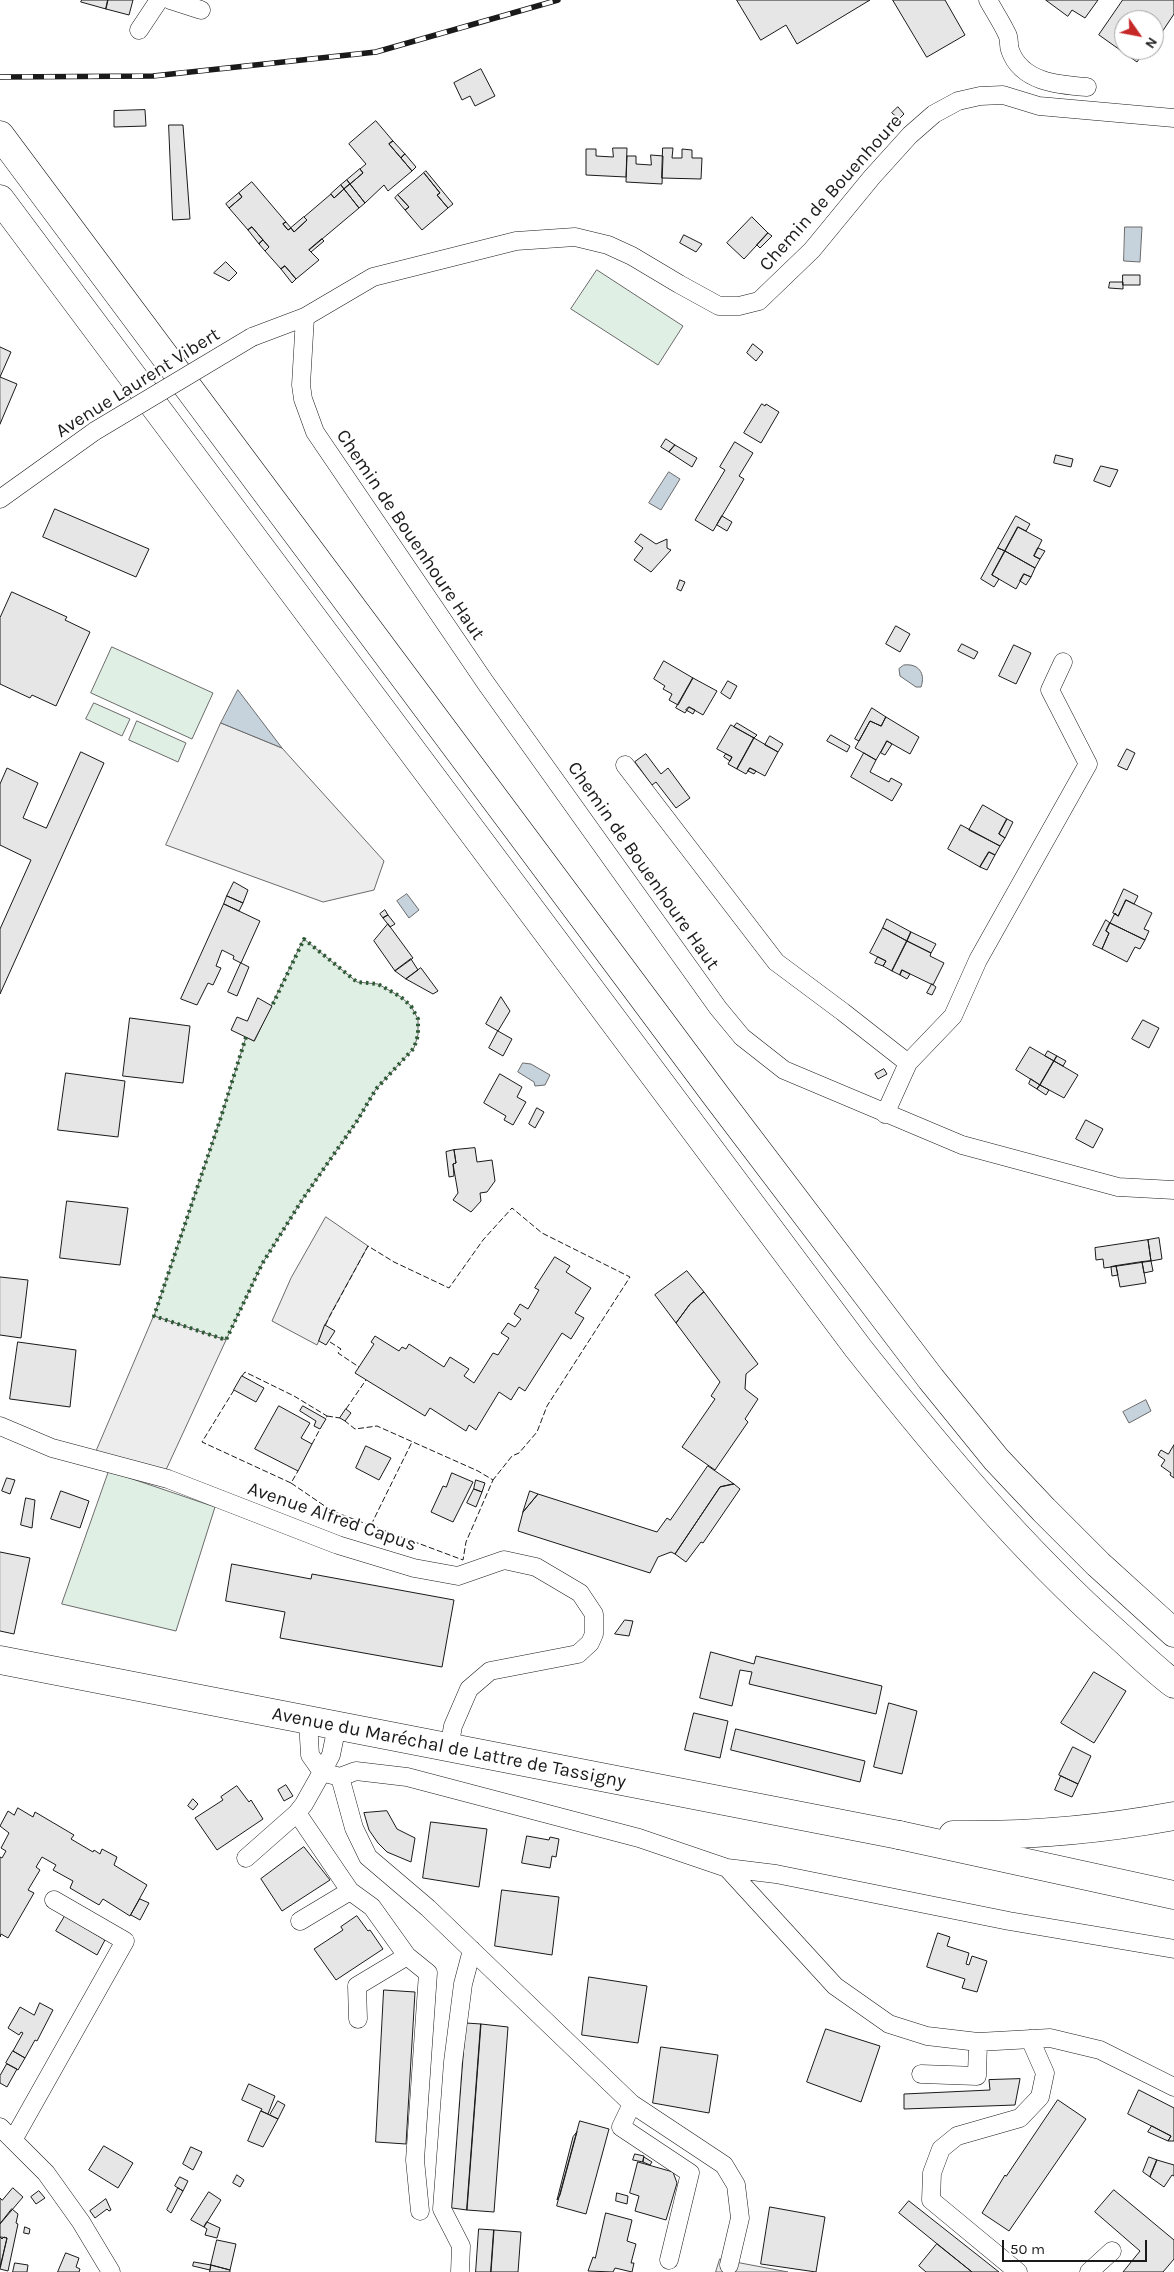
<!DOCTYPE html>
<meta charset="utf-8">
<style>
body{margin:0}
#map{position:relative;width:1174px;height:2272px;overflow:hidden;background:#fff;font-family:Karla,sans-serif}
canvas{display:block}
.north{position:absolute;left:1114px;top:10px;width:50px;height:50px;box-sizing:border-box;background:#fff;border:1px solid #a3a3a3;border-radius:50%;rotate:123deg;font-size:14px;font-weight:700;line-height:20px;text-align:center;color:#1a1a1a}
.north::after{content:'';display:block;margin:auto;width:18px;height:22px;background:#c62828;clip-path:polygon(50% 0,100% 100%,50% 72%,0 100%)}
.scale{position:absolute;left:1002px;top:2240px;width:145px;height:22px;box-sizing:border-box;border:2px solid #1a1a1a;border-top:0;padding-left:6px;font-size:15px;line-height:18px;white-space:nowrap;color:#1a1a1a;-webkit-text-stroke:4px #fff;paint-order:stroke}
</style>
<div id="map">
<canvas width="1174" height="2272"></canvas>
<div class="north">N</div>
<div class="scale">50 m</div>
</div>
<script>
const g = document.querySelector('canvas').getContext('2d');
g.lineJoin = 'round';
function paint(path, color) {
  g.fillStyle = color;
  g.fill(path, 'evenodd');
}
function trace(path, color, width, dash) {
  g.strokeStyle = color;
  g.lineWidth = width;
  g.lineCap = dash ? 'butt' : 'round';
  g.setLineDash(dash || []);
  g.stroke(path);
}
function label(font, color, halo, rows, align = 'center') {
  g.font = font + ' Karla,sans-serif';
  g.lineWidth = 4;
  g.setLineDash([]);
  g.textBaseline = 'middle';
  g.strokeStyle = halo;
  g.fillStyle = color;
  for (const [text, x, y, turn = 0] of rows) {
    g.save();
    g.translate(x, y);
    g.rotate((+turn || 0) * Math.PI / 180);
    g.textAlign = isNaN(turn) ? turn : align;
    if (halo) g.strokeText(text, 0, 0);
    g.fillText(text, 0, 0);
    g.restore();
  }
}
const green = new Path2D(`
 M597,270L683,326L658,365L571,309Z
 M112,647L213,693L192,739L91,693Z
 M94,703L130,719L122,736L86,719Z
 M137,721L186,743L178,762L129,740Z
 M304,939L357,982L378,984L401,997L411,1006L418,1019V1035L414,1048L376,1089L357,1121L302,1200L262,1264L226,1340L154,1316L220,1120L246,1037L254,1041Z
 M109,1471L215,1507L176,1631L62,1604Z`);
paint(green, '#e0efe3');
trace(green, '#6a6a6a', 1);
const parking = new Path2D(`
 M221,723L282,748L384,861L374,890L323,902L166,845Z
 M326,1217L368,1246L330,1315L317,1345L272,1321L291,1278Z
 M154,1316L226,1340L165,1472L96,1452Z
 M720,2259L730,2261L788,2272H716Z`);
paint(parking, '#ededed');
trace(parking, '#6a6a6a', 1);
const water = new Path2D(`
 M1125,227H1142L1140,262L1124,261Z
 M669,472L680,479L661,510L649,503Z
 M904,665C918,663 926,673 921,687H916L900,676L899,669Z
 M238,690L282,748L221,723Z
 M407,894L419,910L409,918L397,901Z
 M523,1063L531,1064L550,1075L545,1085L535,1086L534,1082L518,1072Z
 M1146,1400L1151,1411L1129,1423L1123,1412Z`);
paint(water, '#c6d2dc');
trace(water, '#6a6a6a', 1);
const building = new Path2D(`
 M82,0H108L106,9L81,2Z
 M108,0H133L129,15L106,9Z
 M737,0H870L797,44L786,25L761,40Z
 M893,0H945L965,35L927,57Z
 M1046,0H1098L1085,18L1072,10L1068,16Z
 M1123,0H1174V14L1154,44V20H1124V50H1150L1146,56L1143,53L1137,62L1099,35Z
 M481,69L495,96L475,106L470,96L462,100L454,83Z
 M898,107L904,114L899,119L892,113Z
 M145,110L146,126L114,127V111Z
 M376,121L393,141L389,144L412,171L388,191L384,185L365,203L350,184L363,173L360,169L366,164L349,144Z
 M169,125H183L190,219L173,220Z
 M393,141L405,154L401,158L389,144Z
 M613,148H627L626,177L586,175V149H596V156L613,157Z
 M663,148H673L672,158H682V149L692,150V158H702L701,179L662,178Z
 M405,154L416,167L412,171L401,158Z
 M651,155L663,156L662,184L626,182L627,156H636V164L651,165Z
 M360,169L363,173L350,184L347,180Z
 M426,171L453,204L448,208L437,195L440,193L424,173Z
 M424,173L440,193L437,195L448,208L422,230L405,210L409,207L398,195Z
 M347,180L350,184L344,189L341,185Z
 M252,182L286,222L283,224L288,230L291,228L294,232L307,220L304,217L331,194L334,198L344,189L359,208L309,250L319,260L296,279L285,266L281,269L265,251L269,247L263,240L252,227L248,230L229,208L242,197L239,193Z
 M350,184L365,203L359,208L344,189Z
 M341,185L344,189L334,198L331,194Z
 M239,193L242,197L229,208L226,204Z
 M398,195L409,207L405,210L395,198Z
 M304,217L307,220L294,232L291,228Z
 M752,217L768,233L744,259L727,243Z
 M286,222L291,228L288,230L283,224Z
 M252,227L263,240L259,244L248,230Z
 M768,233L772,236L760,248L757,245Z
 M684,235L702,244L696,252L680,243Z
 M322,239L324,241L311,252L309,250Z
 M263,240L269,247L265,251L259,244Z
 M226,262L237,273L229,281L214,273Z
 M285,266L296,279L292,283L281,269Z
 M1123,275H1140V285H1123Z
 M1110,282H1123V289L1109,288Z
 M753,344L763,352L756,361L747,353Z
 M0,347L11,352L0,377L17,384L0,424Z
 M762,404L765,406L766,404L779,412L761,443L744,433Z
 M666,439L675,445L669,452L661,447Z
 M735,442L753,453L739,476L744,479L713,531L695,520L725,470L720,467Z
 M675,445L697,458L692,467L669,452Z
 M1056,455L1073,459L1071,467L1054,463Z
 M1101,466L1118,470L1110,487L1094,481Z
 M55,509L149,549L136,577L43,537Z
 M722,516L732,522L727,531L717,525Z
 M1016,516L1030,524L1026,531L1018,527L1005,551L998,548Z
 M1018,527L1042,540L1034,556L1040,559L1035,568L1005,551Z
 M641,534L656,544L667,539V548L671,550L651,572L634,560L643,548L635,542Z
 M998,548L1005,551L992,575L999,579L994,587L981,579Z
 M1038,548L1045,551L1040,559L1034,556Z
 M1005,551L1035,568L1031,577L1024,574L1016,589L992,575Z
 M1024,574L1031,577L1026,585L1020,581Z
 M680,580L685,582L681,591L677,589Z
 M12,592L67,617L65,620L90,632L56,706L32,695L30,698L0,684V618Z
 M896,626L910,634L900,652L886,644Z
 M962,644L978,652L974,659L958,651Z
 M1014,645L1031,653L1016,684L999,676Z
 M664,661L693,678L678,705L669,700L672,694L663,689L665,686L654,679Z
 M693,678L717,691L703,715L689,707L685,713L676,708Z
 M728,681L737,686L730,699L721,693Z
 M689,707L695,710L693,714L686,710Z
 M872,708L886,717L881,726L870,721L859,741L855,739Z
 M886,717L919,737L910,754L887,741L876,760L855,748L870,721L881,726Z
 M737,723L757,735L754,738L734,727Z
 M731,725L754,738L737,769L728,764L732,757L717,749Z
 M831,735L850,746L847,752L827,741Z
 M770,736L783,744L778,752L765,745Z
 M754,738L778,752L765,776L750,768L746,774L737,769Z
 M887,741L892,744L885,755L881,753Z
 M1127,749L1135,753L1127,770L1118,766Z
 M81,752L104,763L0,994V929L31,860L0,845V784L7,768L38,783L23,818L46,828Z
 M864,753L876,760L870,772L889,782L891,778L902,784L892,801L851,777Z
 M646,754L661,774L668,768L690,798L676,808L656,782L652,785L635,762Z
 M726,754L732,757L730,761L724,757Z
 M750,768L756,771L754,774L748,771Z
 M983,805L1007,819L999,834L1005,838L1000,846L969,830Z
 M1007,819L1013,822L1005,838L999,834Z
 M961,825L1000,846L995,855L989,852L980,867L948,849Z
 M989,852L995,855L987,870L980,867Z
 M234,882L248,890L243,903L227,896Z
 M1124,889L1138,896L1134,904L1126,900L1118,916L1113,913Z
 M227,896L243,903L239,911L224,904Z
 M1126,900L1152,913L1144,929L1149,931L1145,940L1110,923L1115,913L1118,916Z
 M224,904L260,921L241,963L233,959L234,956L222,950L216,966L221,968L213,985L208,983L197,1005L181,999Z
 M385,910L388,915L383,918L380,914Z
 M388,915L395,924L390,927L383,918Z
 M887,919L911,932L907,941L883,928Z
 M1106,920L1110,923L1106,931L1109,933L1102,949L1093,945Z
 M1110,923L1145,940L1140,949L1135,947L1127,962L1102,949L1109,933L1106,931Z
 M388,924L413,958L395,971L374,941Z
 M883,928L907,941L892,971L883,966L886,961L870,953Z
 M911,932L936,944L931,953L907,941Z
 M907,941L931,953L930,956L944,963L933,985L902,970L900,975L892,971Z
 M878,957L886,961L883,966L875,963Z
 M411,959L418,970L406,979L395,971Z
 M241,963L249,967L237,996L228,992Z
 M421,968L438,991L433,994L406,979Z
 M902,970L910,974L907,979L900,975Z
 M932,984L936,987L932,995L927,993Z
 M501,997L510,1011L498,1031L486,1024Z
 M258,998L272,1006L254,1041L231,1030L237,1017L247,1021Z
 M130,1018L190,1026L183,1083L123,1076Z
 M1143,1020L1159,1028L1149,1048L1132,1039Z
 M498,1031L512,1039L503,1056L489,1048Z
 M1030,1047L1054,1061L1040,1085L1016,1070Z
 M1048,1051L1057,1056L1054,1061L1045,1056Z
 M1057,1056L1066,1061L1063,1066L1054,1061Z
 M1054,1061L1078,1075L1064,1098L1040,1085Z
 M884,1069L887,1074L878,1079L875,1074Z
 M66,1073L125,1081L118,1137L58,1130Z
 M500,1074L522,1087L517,1097L526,1102L513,1125L504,1120L506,1116L484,1103Z
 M1031,1079L1040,1085L1037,1089L1029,1084Z
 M1040,1085L1049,1090L1046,1095L1037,1089Z
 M537,1108L544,1112L535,1128L529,1124Z
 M1086,1120L1103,1129L1093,1148L1076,1139Z
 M475,1148L477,1162L492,1160L495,1181L487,1192L480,1193L481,1201L471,1212L453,1200L458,1193L453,1164L456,1163L454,1150Z
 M454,1150L456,1163L453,1164L454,1176L449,1177L446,1152Z
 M67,1201L128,1208L120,1265L60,1258Z
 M1159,1238L1162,1259L1151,1261L1148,1240Z
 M1148,1240L1151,1261L1104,1268L1103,1259L1096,1260L1095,1248Z
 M555,1257L570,1266L566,1272L591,1288L575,1313L584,1318L571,1339L562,1333L525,1391L519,1387L511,1400L499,1392L476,1430L469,1425L466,1431L430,1408L425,1416L355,1373L374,1344L371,1342L375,1336L399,1351L402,1347L406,1349L409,1344L444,1367L450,1357L469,1369L464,1376L474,1383L493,1353L498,1355L509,1338L501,1333L508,1323L515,1327L521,1319L514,1314L520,1304L528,1309L539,1290L535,1288Z
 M1151,1261L1153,1271L1144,1273L1142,1262Z
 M1142,1262L1146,1283L1120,1287L1116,1266Z
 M1116,1266L1118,1275L1112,1276L1111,1267Z
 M687,1271L704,1292L690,1304L676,1323L655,1295Z
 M0,1277L28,1280L21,1338L0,1335Z
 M704,1292L758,1364L746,1374L745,1389L758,1399L745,1419L748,1422L715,1470L682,1447L715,1399L711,1396L720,1382L676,1323L690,1304Z
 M325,1325L335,1331L326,1345L319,1341Z
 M18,1342L76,1350L70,1407L10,1399Z
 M242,1376L264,1388L256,1402L234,1390Z
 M279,1406L310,1423L301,1438L312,1444L298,1471L255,1449Z
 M303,1406L326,1419L320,1429L314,1426L316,1421L300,1411Z
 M346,1409L351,1413L345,1421L340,1418Z
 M1174,1445V1478L1170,1475L1171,1473L1161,1466L1165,1460L1158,1455L1161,1450L1168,1454Z
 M366,1446L391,1458L379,1480L356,1468Z
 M708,1466L734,1484L720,1487L675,1554L671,1552L658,1557L650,1573L518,1531L523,1512L538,1494L657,1532L667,1518L670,1520Z
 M452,1473L473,1482L453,1522L431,1512L443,1486L446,1487Z
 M7,1478L15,1480L10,1494L2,1491Z
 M476,1480L485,1483L482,1492L474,1489Z
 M734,1484L740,1489L703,1543L701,1542L686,1562L675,1554L720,1487Z
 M474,1489L482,1492L476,1507L467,1503Z
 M61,1491L89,1501L80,1528L51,1519Z
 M530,1491L538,1494L523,1512Z
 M26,1498L35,1500L32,1528L21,1525Z
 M0,1552L30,1558L14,1634L0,1631Z
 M232,1564L311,1579L312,1574L454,1600L442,1667L280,1638L285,1612L226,1601Z
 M625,1620L633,1621L629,1636L615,1634Z
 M711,1652L754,1664L756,1656L882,1686L876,1714L749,1684L752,1672L740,1670L732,1706L700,1698Z
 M1094,1672L1126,1691L1094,1743L1061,1723Z
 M889,1703L917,1711L902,1774L874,1767Z
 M694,1713L728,1721L720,1758L685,1750Z
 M736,1729L865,1761L860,1782L731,1750Z
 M1073,1747L1091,1756L1078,1784L1059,1775Z
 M1061,1776L1078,1784L1072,1797L1055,1790Z
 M286,1785L293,1796L284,1801L278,1790Z
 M237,1786L249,1802L251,1800L263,1819L217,1850L195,1818L223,1800L221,1797Z
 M193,1799L198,1804L193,1810L188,1806Z
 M18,1808L33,1817L35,1812L74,1835L71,1839L93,1852L94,1850L100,1854L102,1849L117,1857L114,1865L147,1885L130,1916L103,1899L99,1905L70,1888L73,1881L53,1870L56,1865L42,1857L36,1867L40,1870L28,1890L34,1893L8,1938L1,1934L0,1937V1857L2,1858L6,1851L1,1848L9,1833L0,1826L8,1811L14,1815Z
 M387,1811L397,1829L415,1838L411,1862L387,1852L378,1843L369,1830L364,1813Z
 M431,1822L487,1829L479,1887L423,1878Z
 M527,1836L549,1840L550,1837L559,1839L556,1857L552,1856L550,1868L522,1863Z
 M304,1847L330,1880L282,1911L261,1879Z
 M502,1890L559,1897L552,1955L495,1946Z
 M140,1899L149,1903L140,1920L131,1915Z
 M65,1916L105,1940L97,1955L56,1931Z
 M357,1916L368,1931L370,1930L383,1949L336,1980L314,1949L343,1930L341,1927Z
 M938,1933L950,1937L947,1946L969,1953L966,1964L969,1965L972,1956L987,1961L977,1992L962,1988L965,1979L927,1967Z
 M589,1977L647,1986L638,2043L582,2035Z
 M384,1990L415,1992L406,2144L376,2142Z
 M40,2003L53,2010L37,2041L35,2040L25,2058L13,2051L23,2033L21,2032L19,2035L8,2028L20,2007L34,2015Z
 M466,2023L481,2024L467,2210L452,2208Z
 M481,2024L508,2027L494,2212L467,2210Z
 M826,2029L880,2046L861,2102L807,2082Z
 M661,2047L718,2055L709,2113L653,2103Z
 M13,2051L25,2058L18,2070L6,2063Z
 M7,2064L17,2069L7,2087L0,2083V2076Z
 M1020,2079L1015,2105L904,2109V2094L990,2090L989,2080Z
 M249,2084L275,2096L268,2114L261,2111L262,2109L242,2100Z
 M1139,2090L1174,2108V2141H1168L1171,2136L1128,2114Z
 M1058,2100L1086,2119L1009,2231L982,2213L1005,2175L1006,2176Z
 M278,2101L285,2105L278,2119L270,2115Z
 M261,2111L278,2119L263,2147L248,2141Z
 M580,2121L609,2129L586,2214L557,2206Z
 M1152,2126L1171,2136L1168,2141L1148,2132Z
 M577,2132L560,2195L557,2200L573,2137Z
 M104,2146L133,2163L118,2188L89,2170Z
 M191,2147L202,2152L193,2170L183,2164Z
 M635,2154L644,2156L643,2162L633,2160Z
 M644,2157L652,2162L650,2165L643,2162Z
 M1149,2157L1157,2160L1150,2177L1143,2172Z
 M1157,2160L1174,2165V2176L1172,2175L1164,2187L1150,2177Z
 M638,2162L673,2172L677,2183L666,2220L635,2211L639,2196L630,2193Z
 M237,2175L244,2180L240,2187L233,2183Z
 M180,2177L188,2181L183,2191L175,2186Z
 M13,2188L23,2197L0,2224V2198L2,2200Z
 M178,2188L183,2191L171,2213L167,2210Z
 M1114,2190L1174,2240V2259L1163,2272H1123L1140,2251L1095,2212Z
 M39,2191L45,2198L36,2204L31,2197Z
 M209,2192L221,2200L204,2227L191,2220Z
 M617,2193L628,2196L627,2204L616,2201Z
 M106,2199L111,2210L109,2211L107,2209L95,2218L90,2211Z
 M909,2201L999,2272H972L899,2213Z
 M770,2207L825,2217L816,2272L761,2264Z
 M12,2209L18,2214L16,2223L18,2224L8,2271L0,2269L7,2238L4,2237L2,2239L0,2237V2224Z
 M606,2213L632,2220L627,2241L636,2244L631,2263H634L632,2272L615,2268L613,2272L588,2271L593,2257L595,2258Z
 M207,2222L220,2228L217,2238L205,2235L207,2229L204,2227Z
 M25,2227L30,2229L29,2234L24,2233Z
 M479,2229L494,2230L491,2272H476Z
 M494,2230L521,2232L518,2272H491Z
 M1,2237L7,2238L0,2267V2239Z
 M217,2240L236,2244L230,2270L211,2265Z
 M937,2244L972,2272H926L919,2266Z
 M66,2253L79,2258L76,2267L80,2269L79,2272H58Z
 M194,2262L211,2265L210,2270L193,2266Z
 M15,2263L28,2265L27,2272H13Z
 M211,2265L230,2270V2272H210Z`);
paint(building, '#e6e6e6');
trace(building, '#1a1a1a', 1);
const street = new Path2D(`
 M170,0L201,10
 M988,0C994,11 1002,23 1007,34C1010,39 1008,45 1010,50C1021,82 1058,85 1087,87
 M139,30L159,0
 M305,317L301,385L303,399L315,432L485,682L718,1008L742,1037L784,1070L962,1145L1118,1187L1174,1190
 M252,337L305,317L373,277L516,241L575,237L608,245L632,256L679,284L719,306H739L759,301L812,250L872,177L910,135L934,114L958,101L980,96L1003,95L1039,106L1174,118
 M0,499L95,431
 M625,765L776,962L843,1012L908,1063L885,1114
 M908,1063L953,1016L978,960L1088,764L1050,690L1063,662
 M0,1426L52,1448L168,1479L338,1545L414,1568L458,1576L504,1560L536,1567L580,1593L594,1614V1634L590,1643L578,1654L490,1671L469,1689L453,1726L449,1748
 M308,1721L310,1755L322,1772L331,1755L337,1726
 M340,1777L354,1828L368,1857L428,1908L632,2104L724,2165L736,2185L740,2218L729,2265
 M297,1813L350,1891L300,1921
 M246,1858L297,1813L304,1804L322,1772L340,1777L356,1771L407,1777L639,1838L727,1868L835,1986L889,2024L927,2036L978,2042L1050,2038L1100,2050L1174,2087
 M727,1868L776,1874L1009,1921L1174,1949
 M350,1891L372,1907L407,1956L357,1986L358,2019
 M407,1956L428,1973L415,2160L420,2211
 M921,2074L977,2076L978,2042
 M632,2104L621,2127L690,2173L669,2260
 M0,2127L46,2173L81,2222L111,2272
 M13,2140L125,1941L54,1900
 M460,2272L461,2246L442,2209L453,2062L463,1984L472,1950
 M1018,2272L931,2200L932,2173L941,2149L957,2136L1020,2118L1040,2097L1045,2073L1030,2039
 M1089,2272L1112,2251`);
const primary = new Path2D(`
 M0,1660L899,1835`);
const highway = new Path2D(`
 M0,135L717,1097L931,1379L996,1459L1044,1510L1098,1564L1174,1633
 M0,199L858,1348C939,1450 1019,1547 1117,1634C1136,1651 1154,1669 1174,1684
 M899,1835L1174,1895
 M953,1835C1029,1836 1099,1830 1174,1816`);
trace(street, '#1a1a1a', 19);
trace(primary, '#1a1a1a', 29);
trace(highway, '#1a1a1a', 29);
trace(street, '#fff', 18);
trace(primary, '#fff', 28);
trace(highway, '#fff', 28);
const rail = new Path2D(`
 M0,77L153,76L376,52L558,0`);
trace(rail, '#1a1a1a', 5.5);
trace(rail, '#fff', 4, [11]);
const streetBridge = new Path2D(`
 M95,431L252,337`);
trace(streetBridge, '#1a1a1a', 19, []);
trace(streetBridge, '#fff', 18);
trace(new Path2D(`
 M246,1037L220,1120L154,1316L226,1340L262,1264L302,1200L357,1121L376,1089L414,1048L418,1035V1019L411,1006L401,997L378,984L357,982L304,939L272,1006`), '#2b5a34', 4, [2.5, 4]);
trace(new Path2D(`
 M325,1325L368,1246L394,1262L449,1288L483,1240L512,1208L542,1233L630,1277L547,1406L537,1432L519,1453L512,1456L493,1480
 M330,1342L341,1349L338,1353L359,1367
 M242,1376L245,1372L294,1396L327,1416L326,1419
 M234,1390L202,1442L291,1483L298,1471
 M346,1409L366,1380
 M327,1416L340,1418
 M312,1444L320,1429
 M291,1483L332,1511L463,1560L466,1542L493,1480L478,1471L377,1426L355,1429L345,1421
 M371,1525L412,1442`), '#1a1a1a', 1, [6, 2.5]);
label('19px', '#1a1a1a', '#fff', [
 ["Chemin de Bouenhoure",831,193,-48],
 ["Avenue Laurent Vibert",138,383,-32],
 ["Chemin de Bouenhoure Haut",410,535,56],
 ["Chemin de Bouenhoure Haut",643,866,55],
 ["Avenue Alfred Capus",332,1517,19],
 ["Avenue du Maréchal de Lattre de Tassigny",449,1748,11]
]);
</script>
